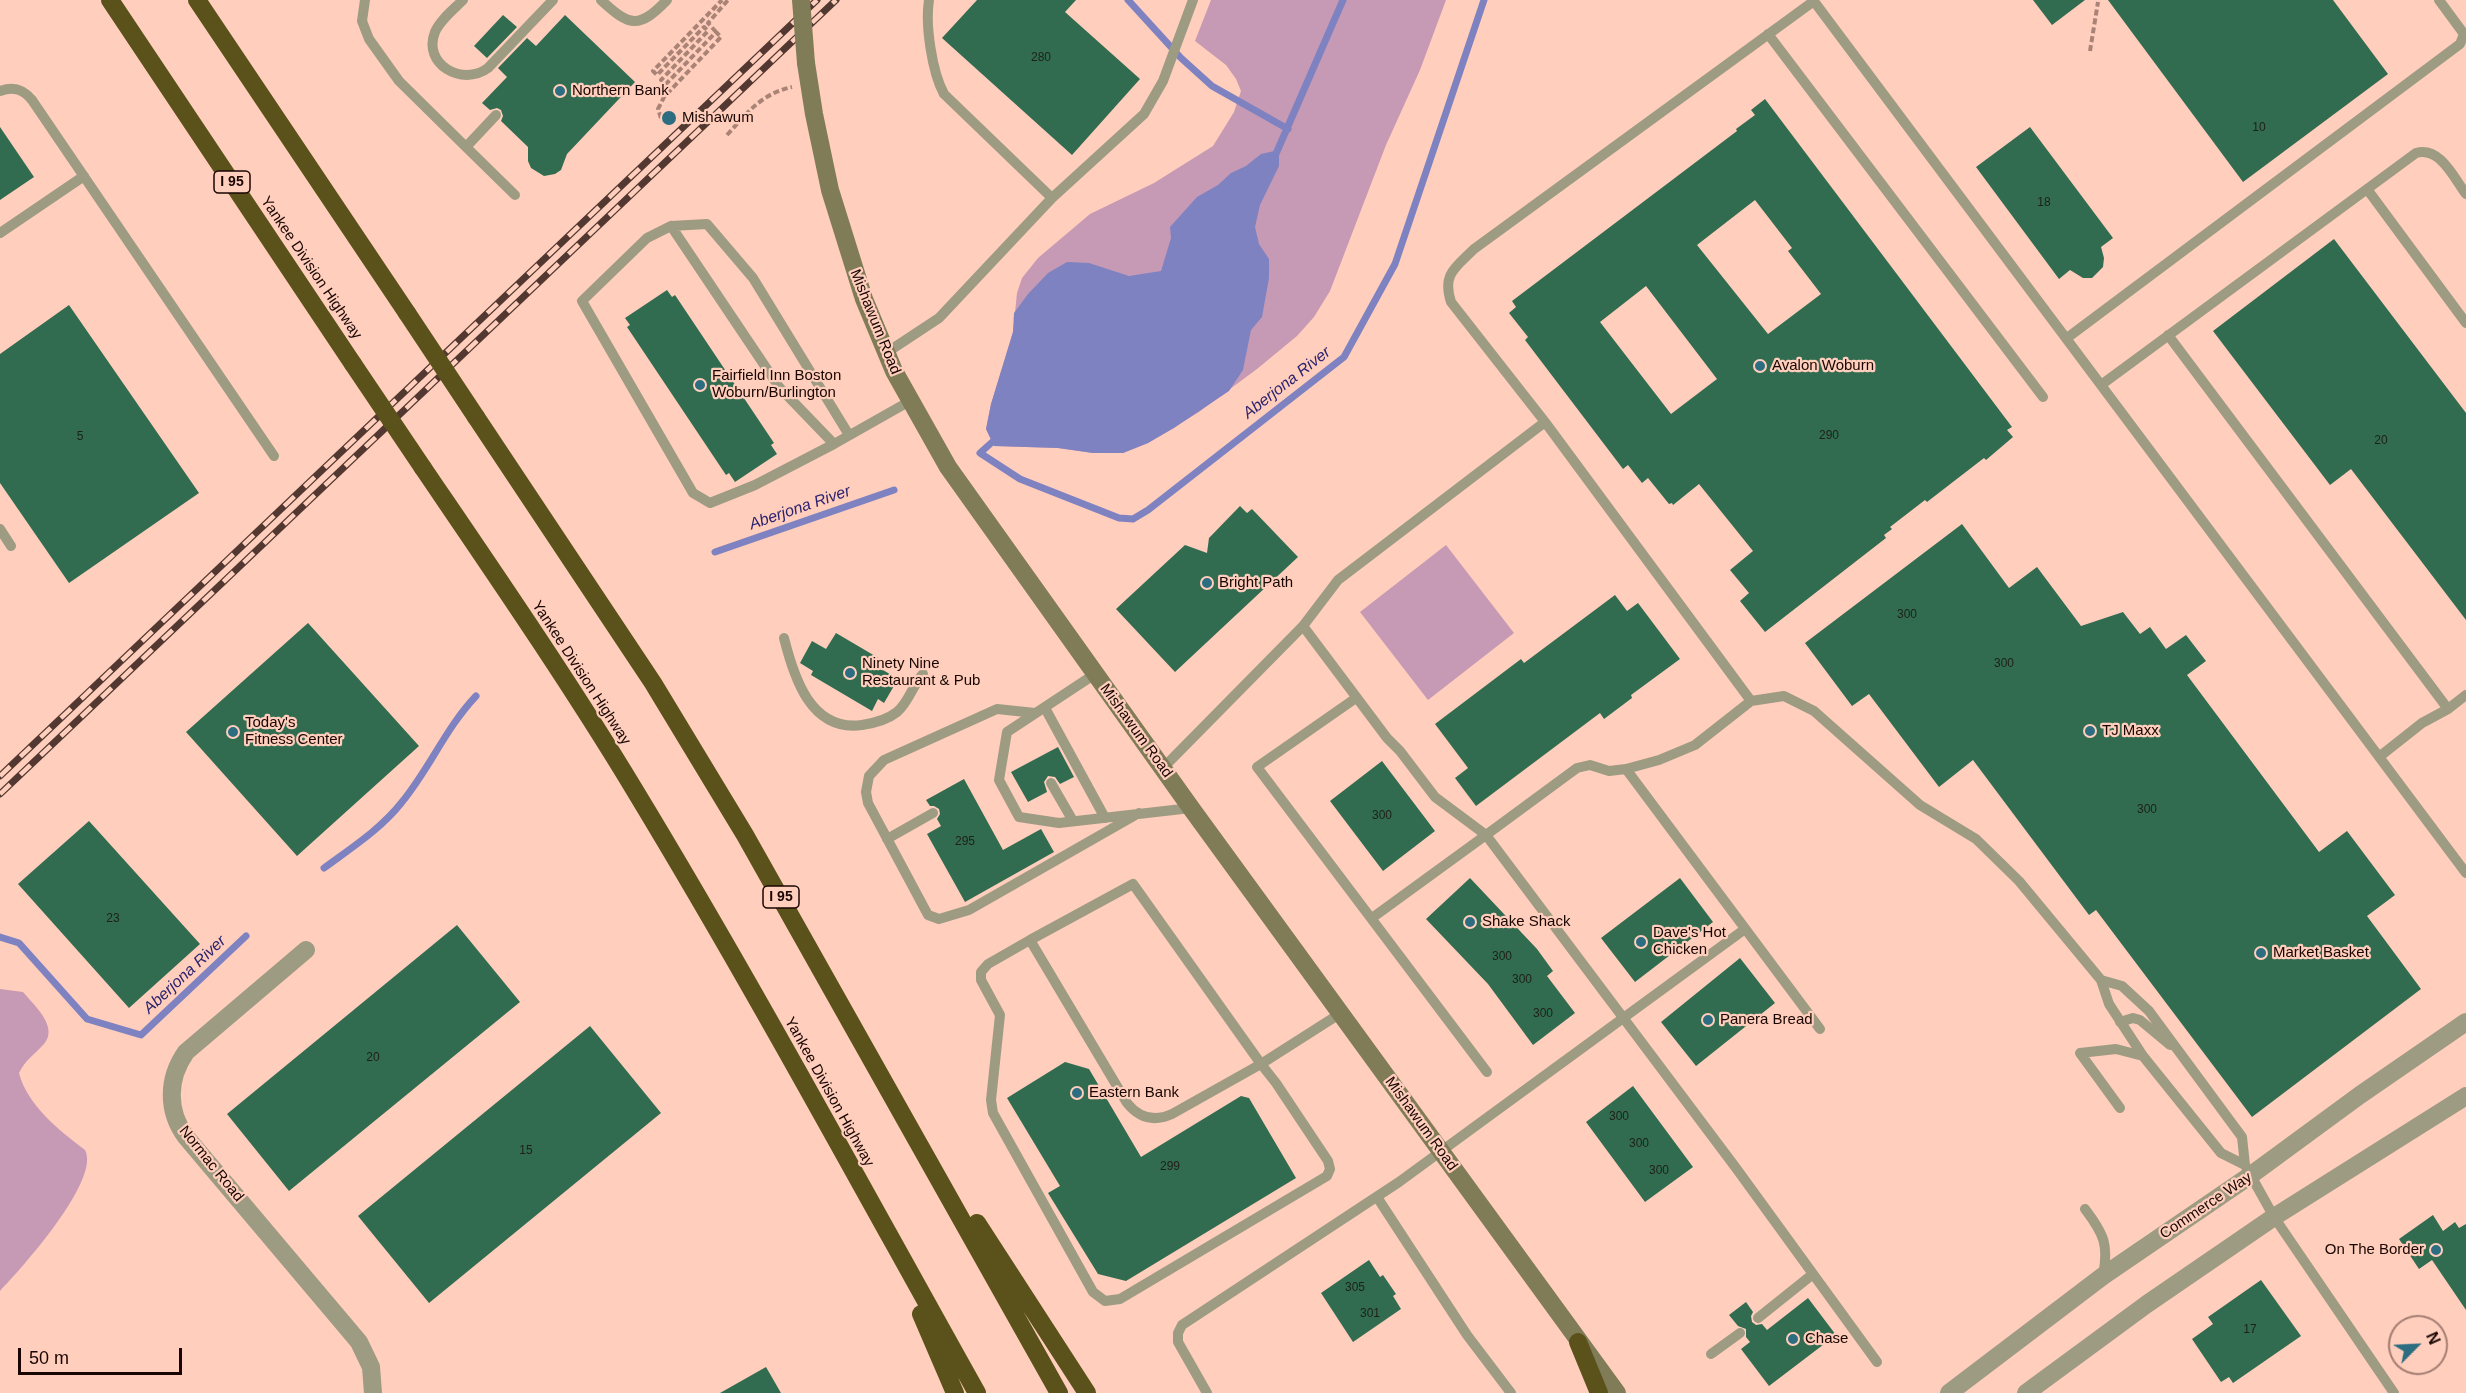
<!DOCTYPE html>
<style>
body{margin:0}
#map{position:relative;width:2466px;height:1393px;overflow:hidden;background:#ffcebc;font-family:Helvetica,sans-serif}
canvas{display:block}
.north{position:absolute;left:2388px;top:1315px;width:60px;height:60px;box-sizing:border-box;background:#ffcebc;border:2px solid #a37e72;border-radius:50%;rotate:66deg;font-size:16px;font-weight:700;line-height:24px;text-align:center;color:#190602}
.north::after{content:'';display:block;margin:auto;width:21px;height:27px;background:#2d6d81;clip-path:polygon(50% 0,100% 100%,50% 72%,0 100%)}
.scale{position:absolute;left:18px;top:1348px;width:164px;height:27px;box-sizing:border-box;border:3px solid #190602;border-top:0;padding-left:8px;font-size:18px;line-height:21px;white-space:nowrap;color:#190602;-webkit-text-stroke:4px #ffcebc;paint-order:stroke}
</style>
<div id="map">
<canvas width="2466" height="1393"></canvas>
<div class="north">N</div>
<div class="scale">50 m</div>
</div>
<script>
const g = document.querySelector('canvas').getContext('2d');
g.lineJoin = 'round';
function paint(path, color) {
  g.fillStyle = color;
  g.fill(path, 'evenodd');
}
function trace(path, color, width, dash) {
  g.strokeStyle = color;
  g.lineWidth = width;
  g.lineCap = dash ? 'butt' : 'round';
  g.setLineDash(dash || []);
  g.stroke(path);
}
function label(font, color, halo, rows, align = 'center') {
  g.font = font + ' Helvetica,sans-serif';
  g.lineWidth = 4.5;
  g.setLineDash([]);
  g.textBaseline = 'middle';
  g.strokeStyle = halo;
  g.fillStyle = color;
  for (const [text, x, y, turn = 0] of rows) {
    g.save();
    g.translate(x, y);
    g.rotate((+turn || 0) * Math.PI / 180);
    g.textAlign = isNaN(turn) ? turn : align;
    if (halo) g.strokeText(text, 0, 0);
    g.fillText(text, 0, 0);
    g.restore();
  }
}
paint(new Path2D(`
 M1211,0H1446L1420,70L1386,145L1330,291L1314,317L1297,336L1257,369L1199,412L1148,443L1123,453H1093L1058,448L994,446L986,429L991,404L1013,332L1017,293L1022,278L1038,258L1090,214L1154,183L1213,146L1234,112L1241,91L1236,79L1226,65L1195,41Z
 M1446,545L1514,633L1428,700L1360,612Z
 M0,989L23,992C34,1005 59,1027 44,1044C35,1054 25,1060 19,1073C27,1105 60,1131 85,1150C101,1180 21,1269 0,1291Z`), '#c69ab5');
paint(new Path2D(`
 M1279,150V166L1260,205L1255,227L1259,244L1269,259V278L1262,317L1251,330L1243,370L1229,391L1174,428L1148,443L1123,453H1093L1058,448L994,446L986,429L991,404L1013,332L1014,313L1028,294L1048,273L1067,262L1089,263L1129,276L1161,271L1171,238L1170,227L1197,197L1218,185L1231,173L1246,166L1261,154Z`), '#7f82c1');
trace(new Path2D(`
 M1128,0L1181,58L1212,86L1288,129
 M1275,156L1343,0
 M999,436L980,453L1020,479L1119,518L1133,519L1148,510L1344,357L1395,264L1484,0
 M715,552L894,490
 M324,868C351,848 381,829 402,802C430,768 445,729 476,696
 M0,937L19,943L87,1019L141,1035L246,936`), '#7f82c1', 7);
paint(new Path2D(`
 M977,0H1076L1065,12L1140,79L1072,155L942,38Z
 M2033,0H2085L2052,25Z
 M2108,0H2333L2388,74L2243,182Z
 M503,15L517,27L487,58L474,46Z
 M565,15L635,82L567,154L561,170L555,174L544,176L531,168L528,161V147L501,121L503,116L501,110L497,108L490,110L482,103L507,77L498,68L527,38L536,46Z
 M1765,99L2012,427L2007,430L2013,437L1986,460L1984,458L1927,502L1925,500L1890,527L1892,529L1884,535L1886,538L1765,632L1740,601L1749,593L1730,570L1753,551L1699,484L1673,505L1672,503L1669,504L1648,478L1642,483L1628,465L1623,469L1525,340L1528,337L1509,313L1516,307L1512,301L1737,131L1736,129L1755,115L1751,110ZM1755,200L1792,248L1788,251L1821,294L1768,334L1697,245ZM1646,286L1717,379L1671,414L1600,322Z
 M0,127L34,177L0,200Z
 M2030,127L2113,238L2101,247L2104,258L2103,267L2092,278H2083L2070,270L2059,279L1976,167Z
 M2334,239L2466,413V620L2351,469L2330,485L2213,331Z
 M667,290L672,297L675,295L774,443L771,445L777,454L735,482L729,473L726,475L627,327L630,325L625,318Z
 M69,305L199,493L69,583L0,483V354Z
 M1240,506L1247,513L1252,509L1298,557L1175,672L1116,609L1185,545L1207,553L1209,538Z
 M1962,524L2009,588L2037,567L2081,626L2123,612L2140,634L2150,627L2166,649L2186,635L2206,661L2187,675L2319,852L2347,831L2395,895L2367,916L2421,989L2252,1117L2096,910L2089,915L1973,760L1939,787L1869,694L1852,706L1805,643Z
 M1615,595L1627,611L1638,603L1680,659L1631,695L1632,698L1604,719L1600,713L1476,806L1455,778L1468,768L1435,724L1521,659L1524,663Z
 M308,623L419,746L297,856L186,732Z
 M836,633L887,663L883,670L898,679L884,703L878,699L872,711L811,675L813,671L800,663L812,641L826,649Z
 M1058,747L1074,777L1060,784L1055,777L1048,776L1044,782L1047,792L1028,802L1011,772Z
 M1382,761L1435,831L1383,871L1330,801Z
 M964,779L1003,850L1041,829L1054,852L965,902L927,834L941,826L937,819L940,814L939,809L934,806H930L926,800Z
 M89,821L200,944L129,1008L18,884Z
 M1470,878L1537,949L1553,971L1547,976L1575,1013L1533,1045L1488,984L1426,919Z
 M1680,878L1713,922L1635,982L1601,938Z
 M457,925L520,1002L289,1191L227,1114Z
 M1740,958L1775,1003L1696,1066L1661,1022Z
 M590,1026L661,1113L429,1303L358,1216Z
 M1065,1062L1089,1069L1141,1157L1241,1096L1249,1098L1296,1178L1126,1281L1098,1274L1048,1193L1060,1186L1007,1098Z
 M1633,1086L1693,1167L1645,1202L1586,1122Z
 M2433,1215L2443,1231L2455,1222L2459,1228L2466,1224V1310L2432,1260L2419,1269L2399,1239Z
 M1369,1260L1380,1277L1383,1275L1396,1294L1393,1296L1401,1309L1353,1342L1321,1293Z
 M2261,1280L2301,1336L2233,1383L2229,1377L2221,1382L2192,1339L2213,1324L2208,1317Z
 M1808,1298L1836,1335L1769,1386L1741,1349L1750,1342L1746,1337V1329L1738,1326L1729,1315L1746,1302L1753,1312L1751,1316L1752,1322L1756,1325L1762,1324L1767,1330Z
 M766,1367L781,1393H720Z`), '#316c51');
trace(new Path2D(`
 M716,32L708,23L728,0
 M2090,51L2098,2
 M661,118L658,109L664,97L721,37L716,32L666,84L661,80L708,31L704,27L657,75L653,71L722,0
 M727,135C748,112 761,94 792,87`), '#a98376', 4, [6, 3]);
trace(new Path2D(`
 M365,0L362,21L369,39L399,81L466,147L496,115
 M463,0C454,9 440,20 435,32C422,64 462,87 488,68L553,0
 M601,0C630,27 639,29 667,0
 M929,0C925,25 932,72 944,94L1052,198
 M1813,0L2466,873
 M1768,34L2043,397
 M0,91C13,86 23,89 32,100L274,456
 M466,147L515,195
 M2367,189L2466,323
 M671,226L707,224L753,278L849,435
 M0,233L84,176
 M2168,335L2448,709L2466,695
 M2067,338L2460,44L2464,34L2439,0
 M886,353L939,318L1052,198L1144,114L1163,81L1193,0
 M2101,385L2416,153C2440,146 2454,178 2466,194
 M834,444L755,485L710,503L693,493L582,301L647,238L671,226L779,387L834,444L910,401
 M0,529L11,546
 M1303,626L1338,580L1545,422
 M784,638C794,678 811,732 862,725C875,723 887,720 897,712C909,702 912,686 923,674
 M1095,674L1007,732L999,780L1019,817L1059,823L1191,808
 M1356,698L1257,767L1487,1072
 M1751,701L1545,422L1451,302C1442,274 1455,268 1474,249L1814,1
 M1045,708L1105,818
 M1035,713L997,709L884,760L869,776L866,792L868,803L928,915L939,919L969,910L1139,813
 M2379,757L2422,723L2448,709
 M1163,768L1303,626L1387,738L1400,751L1435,797L1486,835L1577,768L1590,765L1609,771L1626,769L1659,760L1695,745L1751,701L1784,696L1814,711L1920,805L1976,839L2019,881L2101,980L2109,1004L2143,1056L2221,1153L2245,1165
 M1626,769L1820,1029
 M1051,783L1073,821
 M887,839L933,813
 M1133,884L1261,1064L1172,1114C1154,1122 1139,1118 1127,1103L1030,940Z
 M1372,918L1486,835L1736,1168L1877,1362
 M1030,940L988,964L981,972V980L1000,1015L991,1100L993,1113L1093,1292L1105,1301L1120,1299L1327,1176L1330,1169L1328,1161L1276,1083L1261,1064L1341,1013
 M2101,980L2122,986L2149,1011L2242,1137L2245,1165L2274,1217L2394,1393
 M2120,1022L2133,1018L2140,1020L2170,1045
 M2120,1108L2080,1053L2116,1049L2143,1056
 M1377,1197L1467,1335L1511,1393
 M2085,1209C2104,1234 2109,1245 2103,1276
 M1758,1318L1813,1274
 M1711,1354L1740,1333
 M1207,1393L1178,1342V1333L1182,1325L1399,1182L1745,929`), '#9e9b83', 10);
trace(new Path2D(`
 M306,950L186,1052C167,1079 167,1111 186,1137L359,1342L371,1367L373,1393`), '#9e9b83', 18);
trace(new Path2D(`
 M1949,1393L2103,1276L2251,1175L2360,1095L2466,1022
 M2026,1393L2147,1304L2274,1217L2466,1096`), '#9e9b83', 18);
trace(new Path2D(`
 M806,63L814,114L830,190L864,299L894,371L948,467L1191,808L1617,1393`), '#817c58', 18);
trace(new Path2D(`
 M110,0L353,364
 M197,0L407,313
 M476,417L653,683L745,835L1059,1393
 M423,468C495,574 568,680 634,789C754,987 864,1191 977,1393
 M977,1223L1087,1393
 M921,1314L955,1393
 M1578,1342L1599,1393`), '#5a521a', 18);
const rail = new Path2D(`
 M0,776L817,0
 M0,794L836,0`);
trace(rail, '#523830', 7);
trace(rail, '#ffcebc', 4.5, [14]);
trace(new Path2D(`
 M801,0L806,63`), '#817c58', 18);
trace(new Path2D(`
 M407,313L476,417
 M353,364L423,468`), '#5a521a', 18);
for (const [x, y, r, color] of [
 [560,91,6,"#2d6d81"],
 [669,118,8,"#2d6d81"],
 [1760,366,6,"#2d6d81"],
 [700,385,6,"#2d6d81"],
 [1207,583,6,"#2d6d81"],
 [850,673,6,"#2d6d81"],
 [2090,731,6,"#2d6d81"],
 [233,732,6,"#2d6d81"],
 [1470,922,6,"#2d6d81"],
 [1641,942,6,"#2d6d81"],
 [2261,953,6,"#2d6d81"],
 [1708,1020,6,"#2d6d81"],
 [1077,1093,6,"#2d6d81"],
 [2436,1250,6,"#2d6d81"],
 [1793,1339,6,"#2d6d81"]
]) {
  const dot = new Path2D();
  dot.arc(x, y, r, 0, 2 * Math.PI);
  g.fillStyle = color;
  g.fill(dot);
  trace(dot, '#ffcebc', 2);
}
label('12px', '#1f2016', null, [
 ["280",1041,58],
 ["10",2259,128],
 ["18",2044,203],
 ["290",1829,436],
 ["5",80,437],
 ["20",2381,441],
 ["300",1907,615],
 ["300",2004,664],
 ["300",2147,810],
 ["300",1382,816],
 ["295",965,842],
 ["23",113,919],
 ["300",1502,957],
 ["300",1522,980],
 ["300",1543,1014],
 ["20",373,1058],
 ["300",1619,1117],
 ["300",1639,1144],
 ["15",526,1151],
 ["299",1170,1167],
 ["300",1659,1171],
 ["305",1355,1288],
 ["301",1370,1314],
 ["17",2250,1330]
]);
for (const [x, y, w] of [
 [232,182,36],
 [781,897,36]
]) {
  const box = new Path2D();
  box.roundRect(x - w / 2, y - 11, w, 22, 4.5);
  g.fillStyle = '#ffcebc';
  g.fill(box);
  trace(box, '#190602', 1.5);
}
label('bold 14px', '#190602', null, [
 ["I 95",232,182],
 ["I 95",781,897]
]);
label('15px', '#190602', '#ffcebc', [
 ["Northern Bank",572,91],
 ["Mishawum",682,118],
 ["Avalon Woburn",1772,366],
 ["Fairfield Inn Boston",712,376],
 ["Woburn/Burlington",712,393],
 ["Bright Path",1219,583],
 ["Ninety Nine",862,664],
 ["Restaurant & Pub",862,681],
 ["Today's",245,723],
 ["Fitness Center",245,740],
 ["TJ Maxx",2102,731],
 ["Shake Shack",1482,922],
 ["Dave's Hot",1653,933],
 ["Chicken",1653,950],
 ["Market Basket",2273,953],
 ["Panera Bread",1720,1020],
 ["Eastern Bank",1089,1093],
 ["On The Border",2424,1250,"right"],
 ["Chase",1805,1339]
], 'left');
label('15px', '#190602', '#ffcebc', [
 ["Yankee Division Highway",311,268,56],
 ["Mishawum Road",875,322,68],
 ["Yankee Division Highway",581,673,57],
 ["Mishawum Road",1136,731,54],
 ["Yankee Division Highway",829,1092,61],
 ["Mishawum Road",1421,1124,54],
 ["Normac Road",211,1164,51],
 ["Commerce Way",2206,1206,-34]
]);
label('italic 16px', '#2c246f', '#ffcebc', [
 ["Aberjona River",1287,383,-38],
 ["Aberjona River",800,508,-19],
 ["Aberjona River",185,975,-43]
]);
</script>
